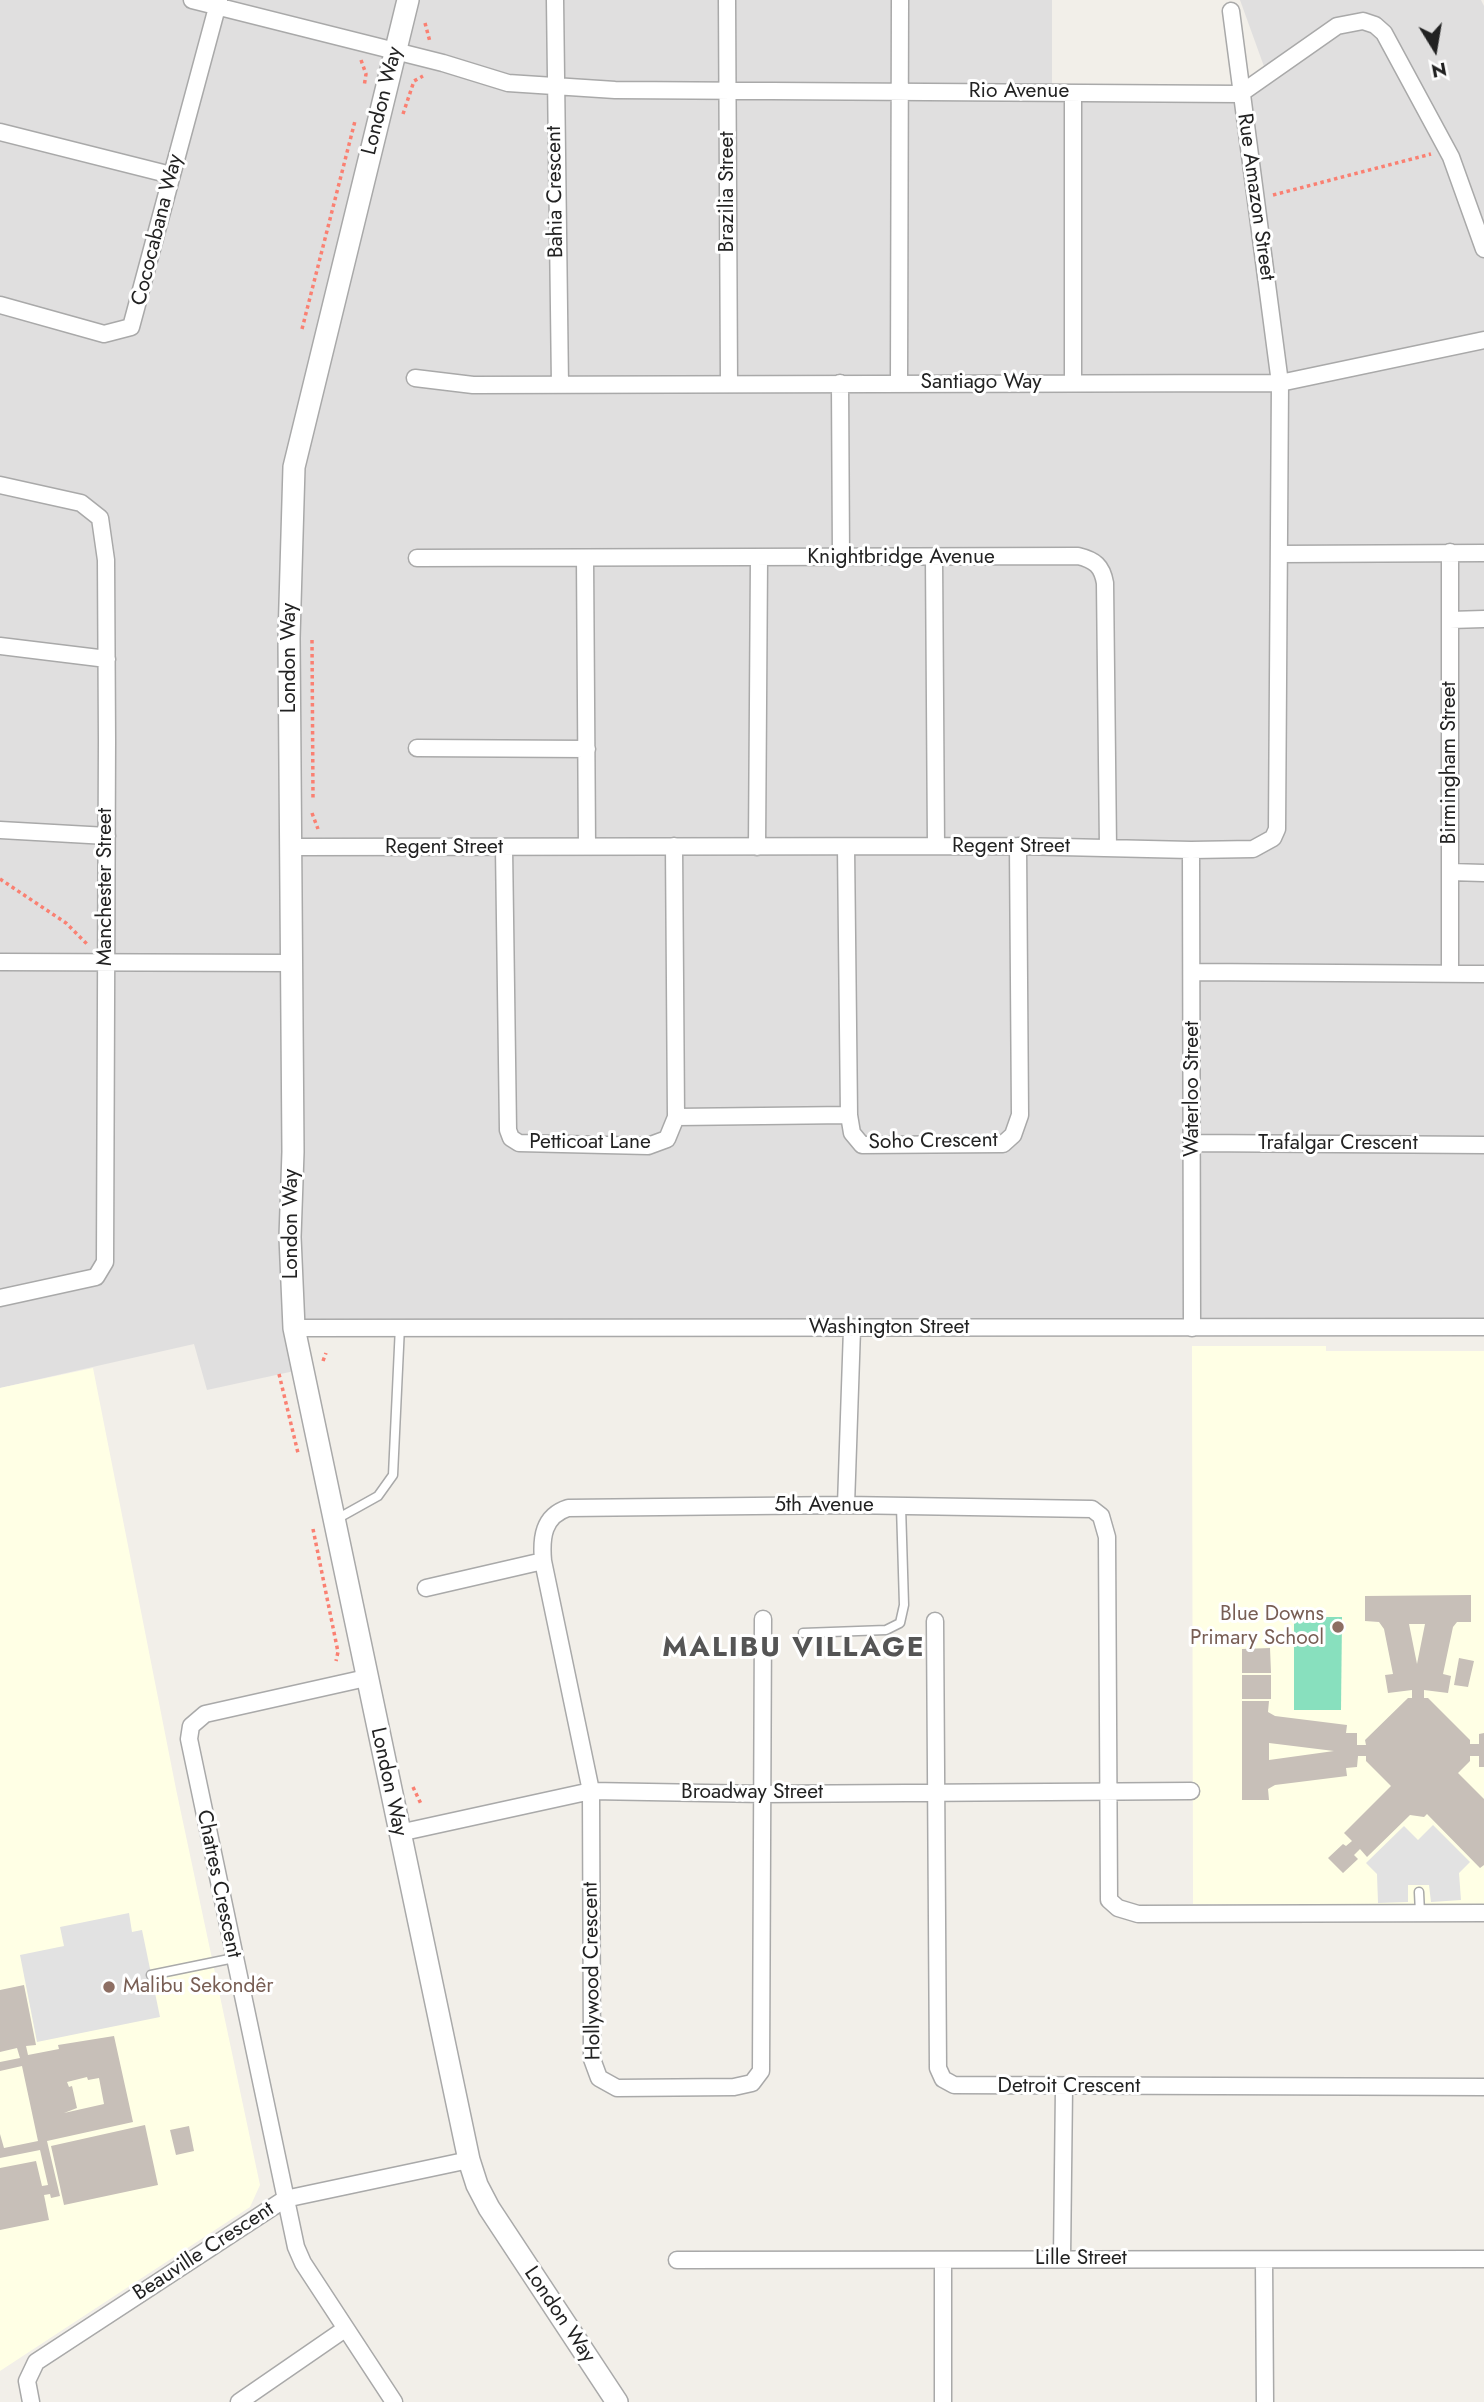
<!DOCTYPE html>
<meta charset="utf-8">
<style>
body{margin:0}
#map{position:relative;width:1484px;height:2402px;overflow:hidden;background:#f2efe9;font-family:Jost,sans-serif}
canvas{display:block}
.north{position:absolute;left:1400px;top:14px;width:70px;height:70px;-webkit-text-stroke:5px #fff;paint-order:stroke;rotate:169deg;font-size:19px;font-weight:700;line-height:28px;text-align:center;color:#222}
.north::after{content:'';display:block;margin:auto;width:24px;height:32px;background:#222;clip-path:polygon(50% 0,100% 100%,50% 72%,0 100%)}
</style>
<div id="map">
<canvas width="1484" height="2402"></canvas>
<div class="north">N</div>
</div>
<script>
const g = document.querySelector('canvas').getContext('2d');
g.lineJoin = 'round';
function paint(path, color) {
  g.fillStyle = color;
  g.fill(path, 'evenodd');
}
function trace(path, color, width, dash) {
  g.strokeStyle = color;
  g.lineWidth = width;
  g.lineCap = dash ? 'butt' : 'round';
  g.setLineDash(dash || []);
  g.stroke(path);
}
function label(font, color, halo, rows, align = 'center') {
  g.font = font + ' Jost,sans-serif';
  g.lineWidth = 6;
  g.setLineDash([]);
  g.textBaseline = 'middle';
  g.strokeStyle = halo;
  g.fillStyle = color;
  for (const [text, x, y, turn = 0] of rows) {
    g.save();
    g.translate(x, y);
    g.rotate((+turn || 0) * Math.PI / 180);
    g.textAlign = isNaN(turn) ? turn : align;
    if (halo) g.strokeText(text, 0, 0);
    g.fillText(text, 0, 0);
    g.restore();
  }
}
paint(new Path2D(`
 M0,0H1052V90L1238,92L1266,72L1240,0H1481L1484,6V1324H297L299,1370L207,1390L194,1344L0,1388Z`), '#e0dfdf');
paint(new Path2D(`
 M1192,1346H1326V1351H1484V1904H1193Z
 M93,1368L176,1789L260,2185L250,2207L0,2371V1388Z`), '#ffffe5');
paint(new Path2D(`
 M1294,1617H1342L1341,1710H1294Z`), '#88e0be');
paint(new Path2D(`
 M1433,1825L1470,1862L1459,1873L1461,1900L1431,1902L1429,1885H1408V1902L1378,1903L1377,1874L1366,1863L1404,1826L1418,1840Z
 M129,1913L132,1932L142,1930L160,2017L37,2042L20,1955L64,1946L60,1927Z`), '#e2e2e2');
paint(new Path2D(`
 M1471,1595V1622H1457L1453,1627L1443,1674L1451,1676L1448,1693L1424,1690V1698H1428L1470,1740V1744H1479V1734L1484,1733V1767H1479V1756H1470V1761L1458,1773L1484,1799V1865L1480,1868L1427,1814L1424,1817L1410,1815L1367,1857L1360,1849L1354,1855L1358,1859L1343,1873L1328,1858L1343,1844L1346,1846L1352,1841L1344,1833L1391,1786L1366,1761V1756H1358L1357,1767L1346,1768L1347,1776L1275,1785L1268,1789L1269,1800H1242V1701H1269L1268,1712L1275,1716L1347,1725L1346,1733H1357V1745H1366L1365,1740L1408,1698H1412V1690L1388,1693L1385,1675L1393,1674L1384,1629L1379,1622L1365,1621V1596ZM1409,1624H1425L1417,1664ZM1269,1743L1334,1751L1269,1760Z
 M1270,1648L1271,1673H1242V1649Z
 M1459,1658L1474,1661L1468,1687L1454,1685Z
 M1242,1675H1271V1699H1242Z
 M24,1985L36,2045L26,2046L28,2055L59,2049L58,2045L114,2036L133,2122L47,2141L60,2196L51,2198L50,2194L44,2195L49,2220L0,2230V2168L36,2161L42,2186L48,2185L40,2150L0,2158V2134L4,2148L38,2141L22,2066L0,2071V2062L20,2058L17,2048L0,2052V1990ZM87,2077L88,2080L99,2078L104,2104L64,2113L77,2108L72,2086L69,2087L67,2082Z
 M145,2125L158,2185L64,2205L51,2146Z
 M189,2126L194,2151L176,2155L170,2130Z`), '#c7bfb8');
const service = new Path2D(`
 M335,1520L378,1496L393,1475L400,1326
 M803,1633L886,1630L900,1623L904,1605L901,1506
 M1419,1892L1420,1913
 M151,1975L234,1958`);
const minor = new Path2D(`
 M192,0L443,63L508,83L615,90L1240,94L1337,26L1363,21L1375,25L1384,33L1451,157L1484,249
 M555,0L560,385
 M727,0L729,383
 M1073,93V383
 M0,132L171,175
 M0,305L104,334L131,327L219,0
 M415,378L473,385L1280,383L1484,340
 M840,383L841,557
 M899,383L900,0
 M0,485L81,503L100,518L106,560L107,741L105,1262L96,1277L0,1298
 M1450,552V974
 M1280,554L1484,553
 M417,558L1078,556C1095,560 1102,566 1105,583L1108,848
 M585,558L587,846
 M934,558L936,846
 M1450,620L1484,619
 M0,646L107,659
 M417,748L587,749
 M0,830L107,836
 M291,847L1018,846L1191,850L1253,849L1273,838L1277,829L1280,383L1231,11
 M757,847L759,559
 M846,847L849,1115L852,1133L862,1145L1003,1144L1013,1135L1020,1115L1018,846
 M504,848L508,1130L511,1138L519,1143L648,1146L667,1139L676,1117L674,846
 M1191,850L1192,1328
 M1450,872L1484,873
 M0,962L291,963
 M1194,972L1484,974
 M676,1117L849,1115
 M1193,1143L1484,1145
 M294,1328L1484,1327
 M846,1505L852,1329
 M426,1588L543,1561
 M763,1619L761,2071L752,2083L734,2087L617,2088L599,2078L592,2059L591,1791L543,1561C541,1538 543,1516 568,1508L846,1505L1092,1509L1101,1516L1107,1537L1109,1900L1118,1908L1138,1914L1484,1913
 M935,1621L938,2068L943,2079L954,2085L1484,2087
 M366,1678L205,1714L191,1726L189,1739L296,2247L303,2263L394,2402
 M399,1833L591,1791L763,1794L1191,1791
 M1062,2258L1064,2088
 M677,2260L1484,2259
 M943,2261V2402
 M1264,2261L1265,2402
 M31,2402L27,2381L36,2362L285,2199L469,2160
 M239,2402L345,2329`);
const tertiary = new Path2D(`
 M408,0L294,467L289,638L293,1152L290,1237L294,1328L469,2160L477,2185L489,2208L617,2402`);
trace(service, '#a9a9a9', 11);
trace(minor, '#a9a9a9', 19);
trace(tertiary, '#a9a9a9', 24);
trace(new Path2D(`
 M425,23L430,42
 M361,60L366,74L364,87
 M403,114L414,81L423,76
 M1273,195L1431,154
 M302,329L355,121
 M312,640L313,798
 M312,813L318,829
 M0,879L66,923L89,946
 M323,1361L326,1353
 M279,1374L298,1453
 M313,1529L338,1652L336,1661
 M413,1787L421,1804`), '#fa8072', 3.5, [3.5, 3.5]);
trace(service, '#fff', 8);
trace(minor, '#fff', 16);
trace(tertiary, '#fff', 21);
for (const [x, y, r, color] of [
 [1338,1627,7,"#8d6e63"],
 [109,1987,7,"#8d6e63"]
]) {
  const dot = new Path2D();
  dot.arc(x, y, r, 0, 2 * Math.PI);
  g.fillStyle = color;
  g.fill(dot);
  trace(dot, '#fff', 2.5);
}
label('21px', '#222', '#fff', [
 ["Rio Avenue",1019,92],
 ["London Way",383,101,-76],
 ["Bahia Crescent",556,192,-91],
 ["Brazilia Street",728,192,-90],
 ["Rue Amazon Street",1255,197,82],
 ["Cococabana Way",158,230,-76],
 ["Santiago Way",981,383],
 ["Knightbridge Avenue",901,558],
 ["London Way",290,658,-90],
 ["Birmingham Street",1450,763,-90],
 ["Regent Street",1011,847],
 ["Regent Street",444,848],
 ["Manchester Street",106,887,-90],
 ["Waterloo Street",1193,1089,-90],
 ["Soho Crescent",933,1142,-1],
 ["Petticoat Lane",590,1143],
 ["Trafalgar Crescent",1338,1144],
 ["London Way",292,1224,-90],
 ["Washington Street",889,1328],
 ["5th Avenue",824,1506],
 ["London Way",388,1782,78],
 ["Broadway Street",752,1793],
 ["Chatres Crescent",218,1884,78],
 ["Hollywood Crescent",593,1971,-91],
 ["Detroit Crescent",1069,2087],
 ["Beauville Crescent",204,2252,-33],
 ["Lille Street",1081,2259],
 ["London Way",559,2315,56]
]);
label('21px', '#785e54', '#fff', [
 ["Blue Downs",1324,1615],
 ["Primary School",1324,1639],
 ["Malibu Sekondêr",123,1987,"left"]
], 'right');
g.letterSpacing = '2px';
label('bold 28px', '#555', '#fff', [
 ["MALIBU VILLAGE",794,1649]
]);
g.letterSpacing = '0px';
</script>
